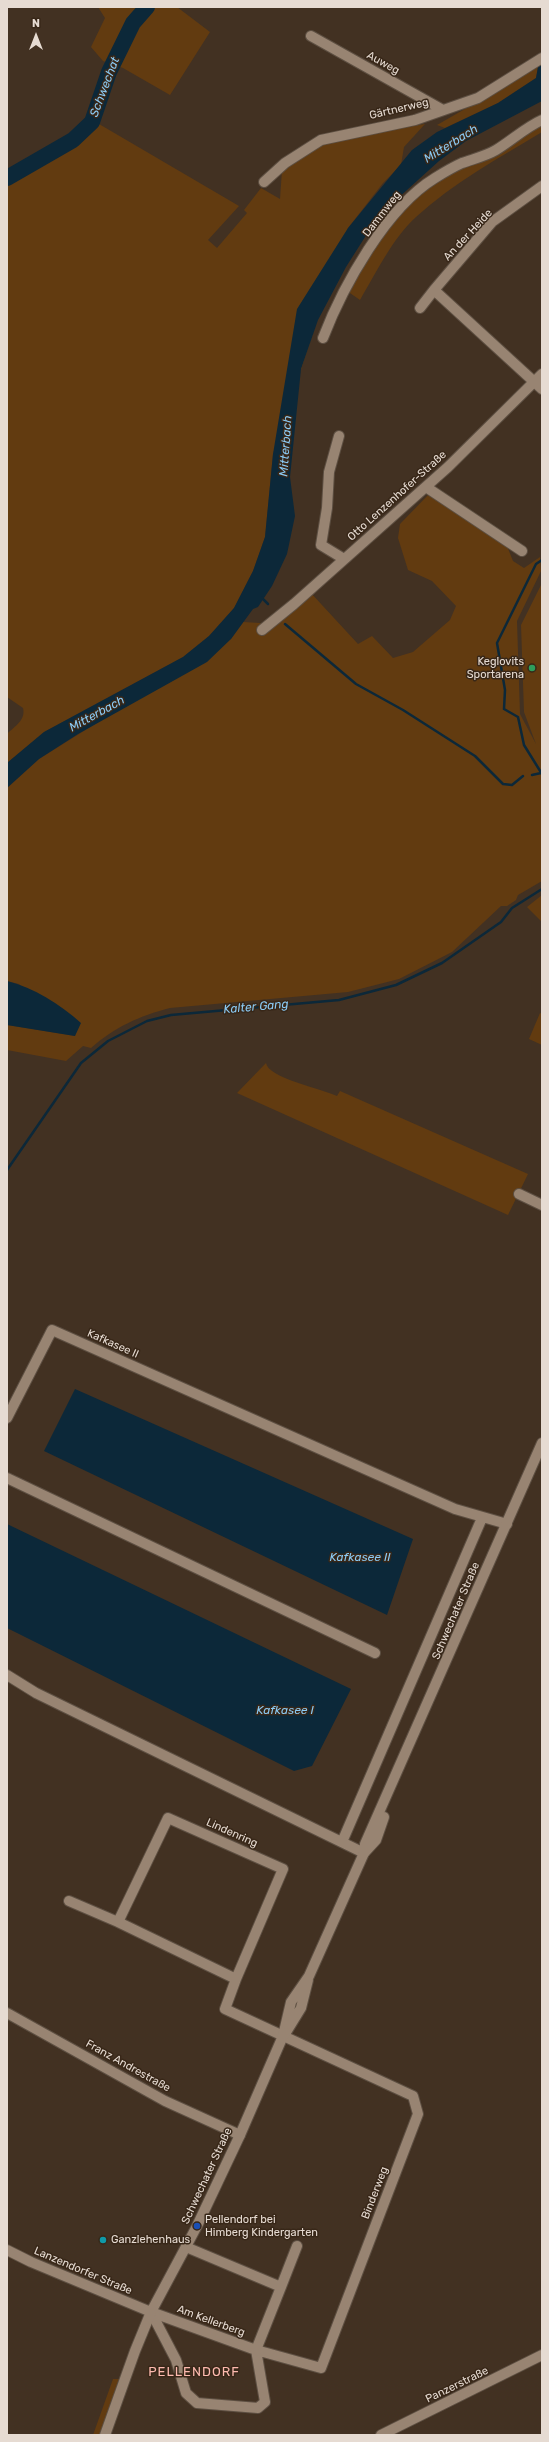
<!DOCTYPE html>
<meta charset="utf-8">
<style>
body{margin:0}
#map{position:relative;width:549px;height:2442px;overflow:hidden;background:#423122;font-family:Rubik,sans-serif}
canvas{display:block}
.frame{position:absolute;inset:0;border:8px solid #e6dbd2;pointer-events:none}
.north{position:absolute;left:16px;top:16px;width:40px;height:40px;-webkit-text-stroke:3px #382718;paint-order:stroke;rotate:0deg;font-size:11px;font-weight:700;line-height:16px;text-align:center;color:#e6dbd2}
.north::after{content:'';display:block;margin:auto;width:14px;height:18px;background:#e6dbd2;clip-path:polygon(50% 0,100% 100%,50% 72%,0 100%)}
</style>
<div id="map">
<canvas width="549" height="2442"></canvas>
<div class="frame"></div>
<div class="north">N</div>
</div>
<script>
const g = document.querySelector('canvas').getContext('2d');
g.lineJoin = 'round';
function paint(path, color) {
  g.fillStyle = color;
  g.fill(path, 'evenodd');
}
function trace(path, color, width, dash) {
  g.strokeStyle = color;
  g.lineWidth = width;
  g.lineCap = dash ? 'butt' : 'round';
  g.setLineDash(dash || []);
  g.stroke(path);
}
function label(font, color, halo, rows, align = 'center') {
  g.font = font + ' Rubik,sans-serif';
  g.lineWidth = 3;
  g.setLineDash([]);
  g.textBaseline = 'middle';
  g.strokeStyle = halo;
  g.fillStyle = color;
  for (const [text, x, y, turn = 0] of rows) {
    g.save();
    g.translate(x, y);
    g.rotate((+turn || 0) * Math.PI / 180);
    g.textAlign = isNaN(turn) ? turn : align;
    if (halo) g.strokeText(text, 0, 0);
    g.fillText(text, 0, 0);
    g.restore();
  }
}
paint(new Path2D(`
 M98,7H177L210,32L170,95L123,68L103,61L91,47L105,18Z
 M538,67L536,78L498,103L445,128L437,125Z
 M99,124L239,206L208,240L217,248L247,213L244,210L261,188L280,199L282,170L316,147L338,138L425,124L404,147L401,165L383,183L348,228L273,454L265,537L253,571L234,608L209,636L183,657L44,732L7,763V734C15,726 26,720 23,708L7,697V185L80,141Z
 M542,124V132C499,158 453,183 416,217C392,239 376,273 360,300L347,291C364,264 379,235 400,212C436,170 494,149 542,124Z
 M430,493L507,546L513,561L524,568L540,557L541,571L517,621L520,714L536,744L524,712L521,625L542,583V881L518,895L516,900L507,906H501L452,952L399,979L348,992L170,1008C139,1016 115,1027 91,1048L83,1046L66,1061L7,1050V1025L75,1036L19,984L7,981V788L39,759L231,639L243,622L260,623L270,628L310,592L358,644L372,636L393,658L413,652L450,620L456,606L432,581L408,570L398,538L400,524Z
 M542,895V922L527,907Z
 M540,1013L542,1014V1045L529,1039Z
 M266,1063C268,1078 323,1089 337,1096L340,1091L528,1174L508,1215L237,1093Z
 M113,2379H119L102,2429L100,2435H93Z`), '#623b10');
paint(new Path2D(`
 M542,64V101L466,141L439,161L396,200L372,226L346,267L318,320L301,369L290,477L295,516L287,554L272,586L258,607L253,609L231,639L207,662L78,734L39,759L7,788V763L44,732L183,657L209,636L234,608L253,571L265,537L273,454L297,309L348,228L412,150L437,132L498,103L536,78L538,67Z
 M7,981C34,988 60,1004 81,1023L75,1036L7,1025Z
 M75,1389L413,1539L387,1615L44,1451Z
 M7,1524L351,1689L312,1766L294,1771L7,1628Z`), '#0c2839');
trace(new Path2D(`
 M542,560L536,564L497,643L505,690L504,709L518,717L524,745L542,774
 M262,598L268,604
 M285,624L356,684L403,710L475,756L503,784L512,785L523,776
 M532,775L541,773
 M7,1170L81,1063L108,1041L147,1021L171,1015L339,1000L396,985L442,963L501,922L512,908L542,889`), '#0c2839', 2.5);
trace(new Path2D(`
 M7,178L73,140L92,122L109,72L133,23L147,7`), '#0c2839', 16);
const street = new Path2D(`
 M311,36L443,110
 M264,182L285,163L321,140L415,120L478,98L542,58
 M542,186L492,222L434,290L542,389
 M420,308L434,290
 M323,338C343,286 386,208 435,178C443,173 453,167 462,163C473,159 486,156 496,150C511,141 526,127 542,120
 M339,436L329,472L327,508L321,545L344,559
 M426,487L522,551
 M262,630L294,604L448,467L542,374
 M519,1194L542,1205
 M7,1418L52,1330L455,1509L507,1524
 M7,1478L375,1653
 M7,1675L36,1693L364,1853
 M342,1842L482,1518
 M69,1901L118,1922
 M7,2013L165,2101L240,2135
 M186,2247L281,2287L297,2246
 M151,2312L256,2350L321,2368L418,2114L413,2096L225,2009L236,1979L283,1869L168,1818L118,1922L236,1979
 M151,2312L176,2360L186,2393L197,2403L258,2408L265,2402L256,2350L281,2287
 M381,2435L542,2355`);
const secondary = new Path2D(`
 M364,1853L376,1840L384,1817
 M285,2034L301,2008L308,1980
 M7,2250L31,2262L151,2312
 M105,2435L135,2351L151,2312L197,2226L240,2135L283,2036L291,2002L309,1976L364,1853L365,1844L542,1443`);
trace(street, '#5d4f42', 12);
trace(secondary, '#5d4f42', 12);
trace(street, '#988472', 10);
trace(secondary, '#988472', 10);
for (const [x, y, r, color] of [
 [532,668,4,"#2e9e5b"],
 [197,2226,4,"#1a4fb4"],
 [103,2240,4,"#0f9aa8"]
]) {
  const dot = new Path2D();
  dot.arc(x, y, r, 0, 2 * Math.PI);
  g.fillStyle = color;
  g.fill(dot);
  trace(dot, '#382718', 1.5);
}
label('11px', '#e6dbd2', '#382718', [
 ["Auweg",383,63,29],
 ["Gärtnerweg",399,109,-13],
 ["Dammweg",382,214,-52],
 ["An der Heide",468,235,-47],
 ["Otto Lenzenhofer-Straße",397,496,-42],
 ["Kafkasee II",113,1344,24],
 ["Schwechater Straße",456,1611,-67],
 ["Lindenring",232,1833,24],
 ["Franz Andrestraße",128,2066,29],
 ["Schwechater Straße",207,2176,-65],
 ["Binderweg",375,2193,-69],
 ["Lanzendorfer Straße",83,2271,23],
 ["Am Kellerberg",211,2321,20],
 ["Panzerstraße",457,2385,-26]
]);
label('11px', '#e6dbd2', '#382718', [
 ["Keglovits",524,662,"right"],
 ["Sportarena",524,675,"right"],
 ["Pellendorf bei",205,2220],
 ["Himberg Kindergarten",205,2233],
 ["Ganzlehenhaus",111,2240]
], 'left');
label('italic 12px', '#8bcbf5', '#382718', [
 ["Schwechat",105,87,-69],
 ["Mitterbach",451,144,-32],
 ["Mitterbach",286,446,-86],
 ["Mitterbach",97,714,-29],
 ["Kalter Gang",256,1007,-5],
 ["Kafkasee II",360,1558],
 ["Kafkasee I",285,1711]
]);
g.letterSpacing = '1px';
label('13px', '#fdbaaf', '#382718', [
 ["PELLENDORF",194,2372]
]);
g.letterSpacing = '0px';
</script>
